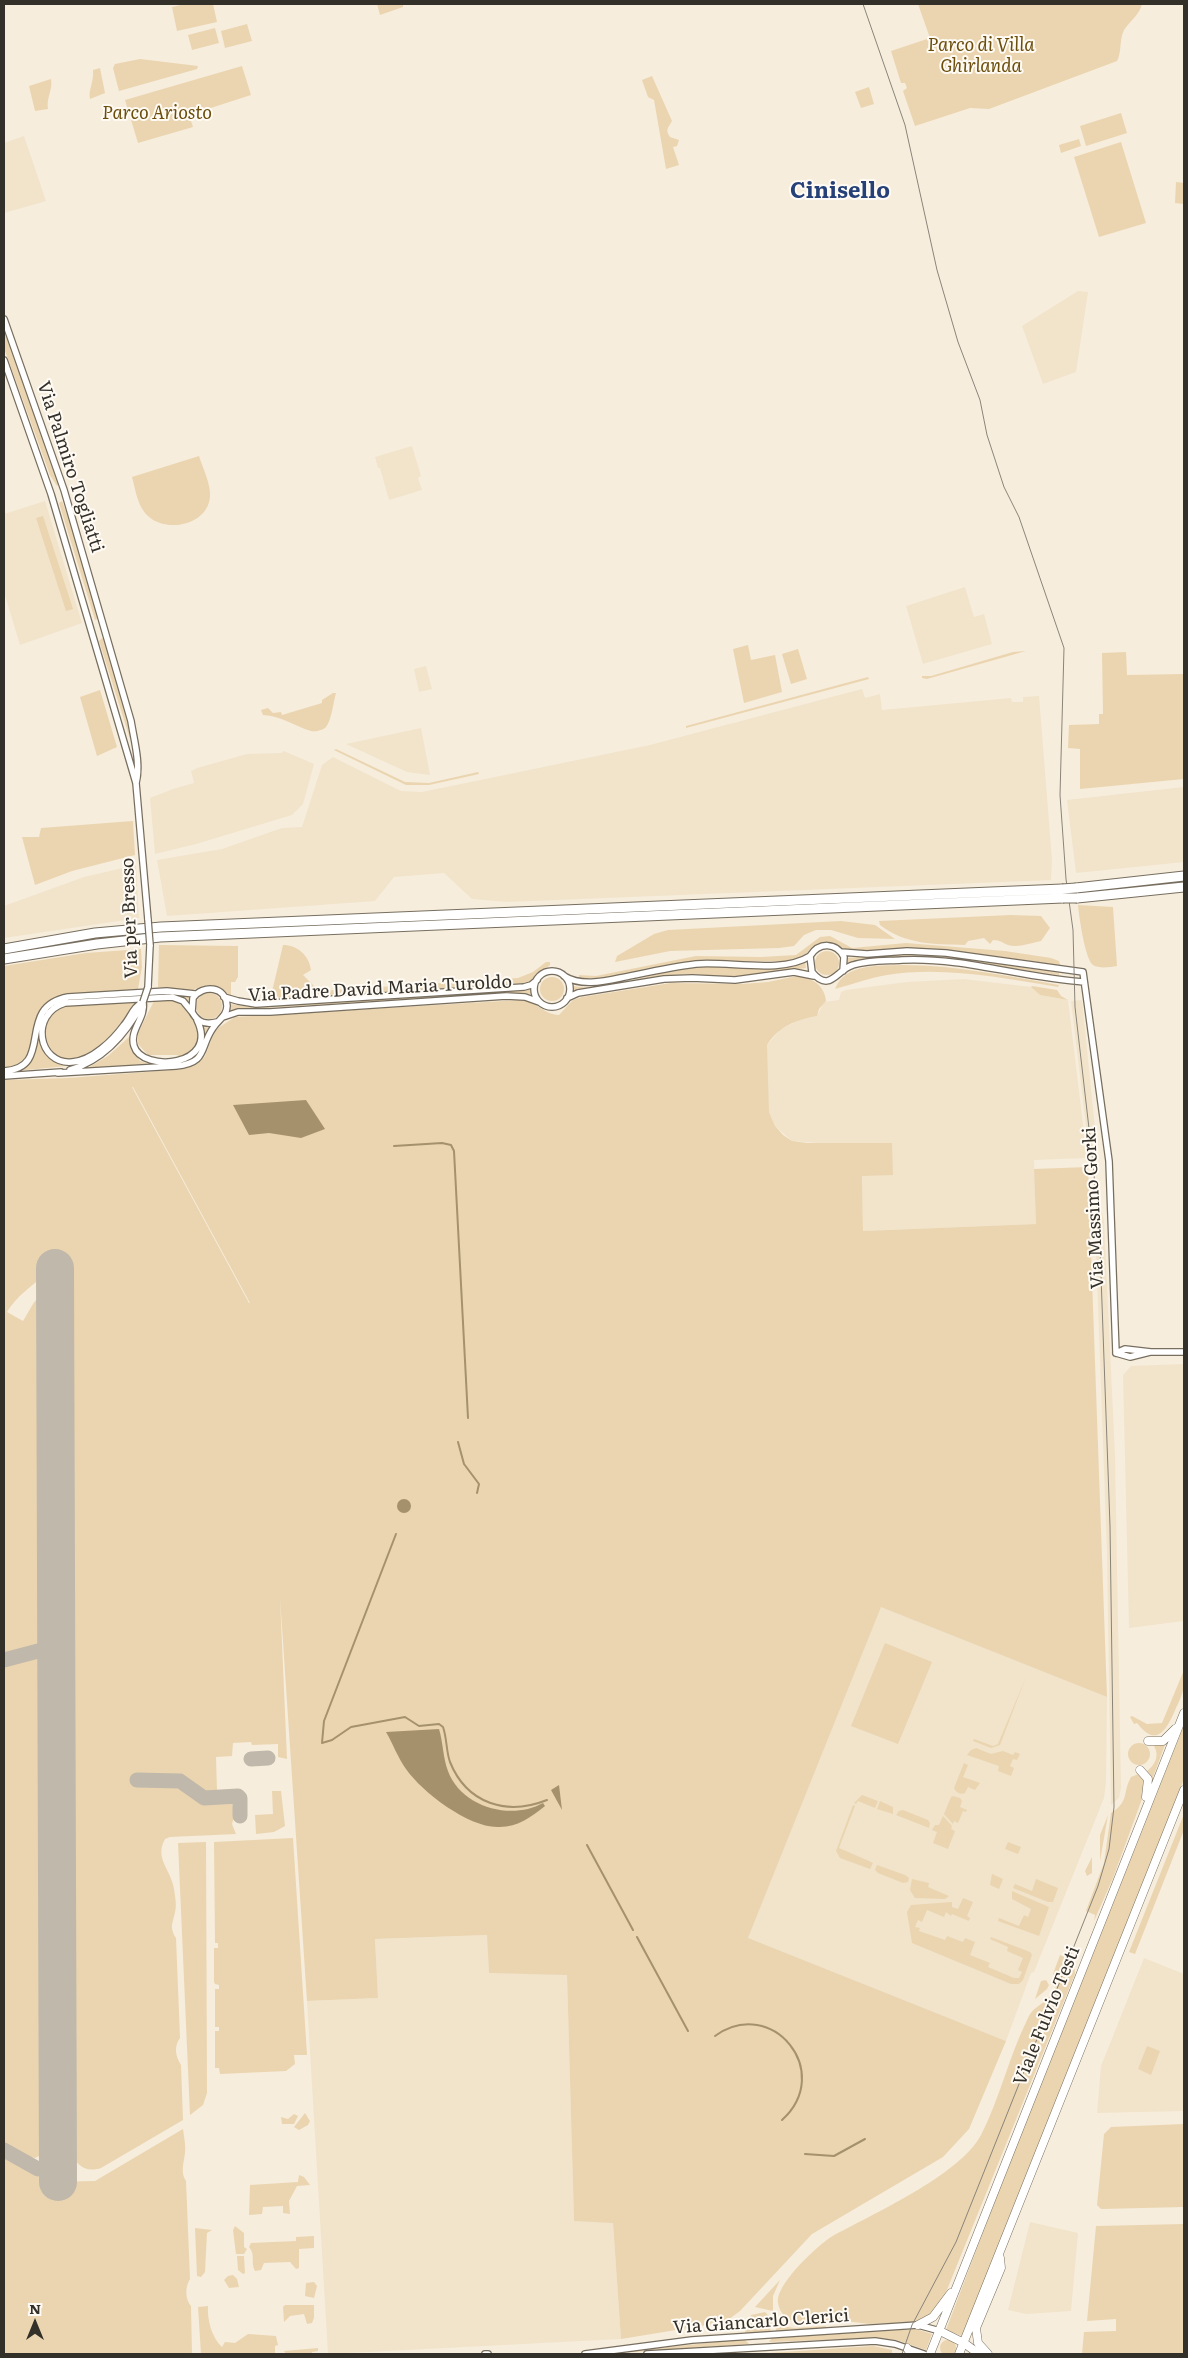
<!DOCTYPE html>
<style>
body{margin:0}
#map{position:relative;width:1188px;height:2358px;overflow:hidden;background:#f7eddc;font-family:Literata,serif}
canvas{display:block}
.frame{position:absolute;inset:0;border:5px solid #333029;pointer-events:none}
.north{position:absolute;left:10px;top:2298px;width:50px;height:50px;-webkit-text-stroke:4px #fffbf4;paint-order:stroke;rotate:0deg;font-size:14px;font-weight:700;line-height:20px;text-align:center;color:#333029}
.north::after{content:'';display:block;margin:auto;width:18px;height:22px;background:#333029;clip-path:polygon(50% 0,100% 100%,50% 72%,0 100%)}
</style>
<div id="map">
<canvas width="1188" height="2358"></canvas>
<div class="frame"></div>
<div class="north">N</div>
</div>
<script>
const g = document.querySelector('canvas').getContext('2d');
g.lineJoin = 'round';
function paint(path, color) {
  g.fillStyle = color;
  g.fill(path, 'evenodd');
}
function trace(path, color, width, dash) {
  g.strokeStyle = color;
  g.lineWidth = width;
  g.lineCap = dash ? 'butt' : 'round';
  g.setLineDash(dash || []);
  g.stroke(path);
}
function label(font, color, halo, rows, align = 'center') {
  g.font = font + ' Literata,serif';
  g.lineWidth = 4;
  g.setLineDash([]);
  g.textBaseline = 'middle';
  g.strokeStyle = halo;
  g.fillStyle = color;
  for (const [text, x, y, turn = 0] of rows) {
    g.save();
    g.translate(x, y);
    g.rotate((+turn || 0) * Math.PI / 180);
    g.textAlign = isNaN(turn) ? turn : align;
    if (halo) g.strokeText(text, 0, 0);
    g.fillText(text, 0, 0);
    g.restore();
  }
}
paint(new Path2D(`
 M24,136L46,201L4,213V143Z
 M1078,291L1088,292L1076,372L1043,384L1022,326Z
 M412,446L421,476L418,478L422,490L389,500L380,468H378L375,457Z
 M45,501L82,623L20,645L4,592V514Z
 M965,587L974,617L984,614L992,644L923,664L906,606Z
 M426,666L432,689L419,692L414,669Z
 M862,689L865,698L880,694L882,710L1011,698L1012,702H1023V697L1039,696L1052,860L1051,880L507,902L472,899L444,873L394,877L375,901L167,916L157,860L222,849L282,828L302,827L322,765L333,757L401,791L422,792L650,745Z
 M421,728L430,775L407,772L346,744Z
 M284,751L314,764L303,804L292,815L196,844L155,854L150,798L173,789L194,783L191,771L197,768L247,754L281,753Z
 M1184,787V862L1076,873L1067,800Z
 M136,865L139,918L4,938V906L84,877Z
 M964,979L1031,987L1040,995L1068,1000L1087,1158L1034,1160L1036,1224L863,1231L862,1176L832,1144L792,1141L775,1126L769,1112L767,1099V1045L781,1029L802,1019L817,1016L824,1002L839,1000L841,992L846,990L907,982Z
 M1082,1000L1098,1158L1090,1159L1071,1001Z
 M1092,1208H1101L1104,1221L1115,1456L1121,1788L1119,1798L1111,1805L1107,1554L1096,1250L1095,1222Z
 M1184,1364V1621L1129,1628L1123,1375L1131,1366Z
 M881,1606L1107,1697L1106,1782L1104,1798L1034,1972L1031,1973L1006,2041L747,1940Z
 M488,1935L489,1973L567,1974L574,2221L613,2222L621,2339L328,2354L307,2001L378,1998L375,1939Z
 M1144,1958L1184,1974V2111L1097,2113L1101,2066Z
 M1030,2222L1078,2233L1071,2311L1026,2314L1008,2310Z`), '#f1e4cb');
paint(new Path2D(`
 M185,4H213L217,22L177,31L172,7Z
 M377,4H403V7L380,15Z
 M918,4H1142C1140,14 1130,21 1124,30C1119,40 1122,51 1117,61L989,109L970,108L915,126L903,91L907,88L905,83H901L891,51L930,38Z
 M247,24L252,41L225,48L221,31Z
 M215,28L219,43L192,50L188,35Z
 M140,59L198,66L197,69L119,91L113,68L115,64Z
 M242,66L251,95L189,115L193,127L138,143L125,100Z
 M100,68L105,93L90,99C88,90 94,83 93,70Z
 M652,76L672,121C668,128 665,130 670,137L679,140L677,146L673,147L679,165L666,169L654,100L648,97L642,80Z
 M51,79C53,90 46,98 48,109L35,111L29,86Z
 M869,87L874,104L861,108L855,92Z
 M1121,113L1127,133L1086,146L1080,126Z
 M1079,139L1081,146L1061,153L1059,145Z
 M1121,142L1146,223L1099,237L1074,157Z
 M1176,182L1184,183V204L1175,203Z
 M4,329L53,466L59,484L57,486L50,475L4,348Z
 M199,456C203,469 211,484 210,497C207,527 162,534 145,513C137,503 135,488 132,477Z
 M62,501L72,527L97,613V619L95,620L59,503Z
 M43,516L73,609L66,611L36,518Z
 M102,638L105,639L130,727V739L99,641Z
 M748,645L751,660L775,655L782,692L744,703L733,649Z
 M798,649L807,679L791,684L782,654Z
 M1026,651L927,679L922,678V676H931L1013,652Z
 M1126,652L1127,675L1184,674V779L1080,789V749L1068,748L1069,725L1099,724V714H1103L1102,653Z
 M868,677L869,679L686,728V726Z
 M100,690L117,747L97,756L80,697Z
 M333,693H336C333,703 332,719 326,727C323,730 316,732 311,731C294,726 282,716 263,715L261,710L268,708L273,713L281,712L282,715L322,703V700Z
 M336,749L405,782L429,783L478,772L479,774L429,785H406L334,750Z
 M133,821L135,855L72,871L35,885L22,837H39L41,828Z
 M1078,905L1113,907L1117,966C1110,967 1099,969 1093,965C1085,959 1079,916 1078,905Z
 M1011,915L1041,916L1050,928L1041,941C1031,943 1018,948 1008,945C1003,943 1000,940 993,940L990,944L984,938L968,941L965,945C934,944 906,945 880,925L879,921Z
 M841,921L875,925L895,939L858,938L831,930H816L804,935L794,946L779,948L670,951L615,962L617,956L654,934L668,930Z
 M830,936L852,948L906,943L1005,951L1051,958L1059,961L1060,965L939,949L912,948L855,952L824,942L812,947L803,957L789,961L685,962L613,977L579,979V975L596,976L696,956L761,957L796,955L820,937Z
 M159,945L238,946V977L235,982H231V997L213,985L203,986L190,991L158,987Z
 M283,945C297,945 309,955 311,970L303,975L319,991L518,978L533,972L546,962H550V965L530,981L523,983L270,1000Z
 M141,949L142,967L138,989C117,992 68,990 51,1000C17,1021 52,1056 4,1069V966L86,953Z
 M815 963a12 12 0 1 1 24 0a12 12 0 1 1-24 0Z
 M896,955L953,957L1059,973V975L953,960L874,959L847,964V958Z
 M805,962L806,968L741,977L685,974L572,991V986C611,992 665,967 707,967C730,966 788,974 805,962Z
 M902,965C956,965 1006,976 1059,985L1058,987C1003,978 942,966 887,975C869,978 853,984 835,989C845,963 879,966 902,965Z
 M797,976C812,977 825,986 826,1001L819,1009L817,1016C796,1020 779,1026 767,1045L769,1112L775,1126L783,1135L792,1141L807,1143H892L893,1175L862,1176L863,1231L1036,1224L1034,1169L1088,1167L1107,1697L881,1607L748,1938L1006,2041L969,2129L943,2157L812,2234L740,2311L725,2322L621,2339L613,2223L574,2221L567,1975L489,1973L487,1935L375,1939L378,1998L307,2001L280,1597L287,1759L278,1757V1744L252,1745L251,1742L233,1743L232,1756L216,1757L217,1791L215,1794L216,1801L232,1800L234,1817L232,1824L236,1834L170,1837L165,1839C154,1859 171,1869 174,1889C175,1896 177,1906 175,1912C173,1923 169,1927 176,1938L180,2038C174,2046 175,2056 181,2065L183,2120L101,2168C86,2173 74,2165 72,2150L67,1268H42L41,1278C28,1289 16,1297 7,1312L23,1321L33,1304L41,1293L44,1645L4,1657V1080L69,1078L184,1069L197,1064L205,1056L215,1030L235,1017L520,1000C537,1000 541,1014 559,1015L573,1000L582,997L671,983L743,984L768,982ZM132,1087H133L250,1303H249Z
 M540 989a12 12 0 1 1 24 0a12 12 0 1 1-24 0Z
 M1032,986L1057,990L1061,996L1068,1000L1040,995L1031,987Z
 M530,988L531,994L519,993L230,1010V1004L249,1007L287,1005Z
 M169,993L190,996L188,1003L177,996L167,994L66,1001C26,1013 34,1052 67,1066L16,1071C55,1050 20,1007 68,999Z
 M196 1006a13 13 0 1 1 26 0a13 13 0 1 1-26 0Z
 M170,999C194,1007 215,1047 180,1057L177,1055H148L138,1044V1033L154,1001Z
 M127,1001L134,1003C125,1026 92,1065 64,1059C36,1052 40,1019 62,1006Z
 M202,1027L210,1028C207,1038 204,1053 194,1058C174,1071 111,1069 84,1070L108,1056L129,1037L130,1047L140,1061C169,1071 207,1066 202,1027Z
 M885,1643L932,1662L898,1744L851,1726Z
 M43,1655L45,2147L43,2154L35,2158L26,2156L4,2143V1663Z
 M1184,1670C1184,1676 1185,1681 1184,1686C1183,1693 1179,1702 1176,1708C1167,1729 1157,1749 1137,1723L1134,1724L1130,1717L1132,1716L1147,1724L1162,1723Z
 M1026,1677L1000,1745L991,1748L973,1741L974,1739L993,1746L998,1744Z
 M1184,1725V1779L962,2336L946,2330L1007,2169Z
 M1166,1742L1152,1780H1151L1146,1772C1155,1765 1160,1756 1154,1746Z
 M1128 1754a11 11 0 1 1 22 0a11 11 0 1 1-22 0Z
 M976,1748L991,1754L1003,1751L1013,1755L1015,1752L1020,1754L1017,1760L1013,1759L1010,1766L1014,1768L1011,1776L998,1771L999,1766L967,1755L971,1750Z
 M964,1763L968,1765L963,1777L980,1783L975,1790L968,1787L965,1793C961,1795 956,1793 954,1788Z
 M1141,1773L1144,1775L1146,1788L1113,1878L1094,1921L1095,1915L1086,1911L1104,1863L1111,1813C1130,1801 1122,1793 1131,1777Z
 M272,1791H281L285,1826L274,1832L256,1834L255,1815L273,1814Z
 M862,1795L878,1801L875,1808L858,1801L856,1804L854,1803Z
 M953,1796L960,1798L962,1801L960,1807L967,1810L966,1812L963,1811L958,1823L954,1821L953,1824L944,1814L951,1797Z
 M880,1801L893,1807V1814L877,1809Z
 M853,1805L855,1806L839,1848L869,1861L873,1863L870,1869L840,1858L836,1851Z
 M903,1810L928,1820L930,1823L929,1828L896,1815L899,1811Z
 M1184,1814V1830L1135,1954L1129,1952Z
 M1108,1815L1100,1861V1835Z
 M943,1816L952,1826L951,1829L955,1831L948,1849L933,1843L937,1832L932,1830L935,1825H939Z
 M293,1838L307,2055H294L295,2064L286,2071L220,2074L219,2068H215V2031H219V2027H215V1989H219V1985L215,1984L214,1982V1948H218V1943H215L214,1842Z
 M206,1842L207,2093L203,2105L190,2115L178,1843Z
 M1008,1842L1021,1847L1018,1854L1005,1849Z
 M1092,1857V1873L1087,1876L1085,1871Z
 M877,1865L905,1875L909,1878L908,1882L903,1883L878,1873L875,1870Z
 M992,1874L1003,1879L999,1889L990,1885Z
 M912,1879L929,1883L928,1887L949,1896L945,1899L915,1898L910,1890Z
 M1036,1879L1058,1888L1053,1902H1048L1013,1888L1015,1884L1032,1891Z
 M1012,1891L1049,1907L1039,1936L998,1921L999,1918L1019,1926L1024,1915L1028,1917L1031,1909L1012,1899Z
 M963,1898L973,1902L967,1916L970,1918L969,1921L952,1914L951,1916L946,1912L944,1917L927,1910L922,1922L918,1920L915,1927L920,1928L919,1931L945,1940L947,1936L963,1942L965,1938L975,1942L970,1955L990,1963L988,1967L1014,1978H1019L1022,1972L1018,1970L1023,1958L1007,1951L1008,1947L990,1939L991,1937L1030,1952L1032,1955L1023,1980L1019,1984H1011L912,1943L907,1912L911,1905L952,1902V1907L958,1909Z
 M1060,1955L1074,1961L1075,1974L940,2307L920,2322L870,2324L845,2321L802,2323L787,2319C781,2313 777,2306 778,2298C782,2279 815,2248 831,2237C872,2214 959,2176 981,2135C1000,2098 1009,2056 1028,2018C1035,2003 1049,2005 1057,1984L1053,1974Z
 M1046,1980L1049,1985L1047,1989L1035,1999L1041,1981Z
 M1147,2046L1160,2051L1151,2075L1138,2069Z
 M305,2113L310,2121L308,2125L299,2130L294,2127Z
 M294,2114L298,2116L294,2124H282L281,2117L288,2119Z
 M1184,2124V2207L1101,2209L1097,2205L1104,2134L1111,2127Z
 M183,2129C184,2137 186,2146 185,2153C184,2162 180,2173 186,2181L190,2279C185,2287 185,2299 191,2306L192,2354H4V2157L47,2182L95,2181Z
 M299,2175L304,2177L310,2185L297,2186L289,2201L290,2214L283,2213V2206L263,2207L262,2214L249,2215L250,2185L298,2182Z
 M1184,2224V2354H1082L1084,2332L1116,2331V2319L1087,2321L1096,2226Z
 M235,2226L244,2233V2247L247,2249L244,2254H236L233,2230Z
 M195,2228L212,2230L207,2233L205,2272L201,2277L197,2276Z
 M314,2236V2248L299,2249V2268L296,2269L290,2262L264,2263L261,2270L255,2271C250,2262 256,2255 249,2247L251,2243L296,2241V2237Z
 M237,2256H244L245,2273L243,2274L238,2270Z
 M233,2275L237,2279L239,2287L229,2288L224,2280L228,2276Z
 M780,2280L773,2296V2311L755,2307Z
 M314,2282L317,2286L314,2298L305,2296L306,2283Z
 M285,2305H314V2318L312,2323L307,2324L304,2314L290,2316L284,2322L283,2307Z
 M208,2306C207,2320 212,2338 222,2347L225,2342L235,2343L248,2334L276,2336L278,2345L275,2346V2354H201L198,2307Z
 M765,2312L772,2319L770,2332L745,2333L746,2323L751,2315Z
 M777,2320L788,2327L794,2328L826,2326V2328L776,2331Z
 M916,2329L932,2334L926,2350L897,2340L875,2338L769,2342L772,2338Z
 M744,2339L749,2344L604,2354Z
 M940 2348a8 8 0 1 1 16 0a8 8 0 1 1-16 0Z
 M873,2346L892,2350V2354H754Z
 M318,2348V2351L312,2352V2354H286L284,2351Z`), '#ead5b0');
paint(new Path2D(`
 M306,1100L325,1129L301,1138L269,1133L249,1135L233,1105Z
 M397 1506a7 7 0 1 1 14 0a7 7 0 1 1-14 0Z
 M439,1729C443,1742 443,1758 448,1771C461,1807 511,1821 543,1803L545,1806C531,1817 517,1828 497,1827C468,1827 422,1792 406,1769C398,1758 393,1744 386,1732Z
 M559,1785L562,1810L551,1790Z`), '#a5916c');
trace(new Path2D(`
 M394,1146L442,1143L451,1145L454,1151L468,1418
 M458,1442L464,1464L479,1484L477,1493
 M396,1534L324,1721L322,1743L332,1740L351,1727L405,1717L419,1726L439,1724L443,1727C447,1738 446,1751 450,1762C467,1804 507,1816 547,1800
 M587,1845L633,1930
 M637,1937L688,2031
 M715,2036C772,1995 835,2072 782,2120
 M805,2154L834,2156L865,2139`), '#a5916c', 2);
trace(new Path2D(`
 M4,1660L57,1646
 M251,1759L268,1758
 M137,1780L180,1781L204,1798L238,1796L240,1798V1816
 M4,2150L38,2169L58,2171`), '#c0b8aa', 15);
trace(new Path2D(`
 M55,1268L58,2182`), '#c0b8aa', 38);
const minor = new Path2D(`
 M4,319L64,490L131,721C134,740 141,764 136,783
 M4,360L51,494L136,783L148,920
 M841,952L867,954L907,951L946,953L1083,972L1109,1161L1116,1353
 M843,971L844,957C836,942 819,942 810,956L812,972C830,994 837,969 853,965C868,960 886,961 902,960C963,957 1023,978 1084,982
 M534 989a18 18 0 1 1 36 0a18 18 0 1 1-36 0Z
 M564,976C580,986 602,982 620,978C645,973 671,967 696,964C729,961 782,974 810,956
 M148,987L150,945
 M224,997L238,1001L256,1004L524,987L531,985L537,980
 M567,998L578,993L664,979L692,978L735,980L794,972L814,976
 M143,1002C133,1007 131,1017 124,1025C113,1040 92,1061 72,1062C38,1065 29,1014 65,1003L172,997L183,1001L192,1012
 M143,1002C146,1018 129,1030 134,1046C142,1073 220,1067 197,1020
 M223,1017L238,1012H270L506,996L525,997L539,1002
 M70,1070C104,1060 127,1033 143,1002
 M4,1071C56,1068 14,1007 68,997L167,991L195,994
 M58,1073L176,1066C208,1063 199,1048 213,1028C218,1020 227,1016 227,1006C226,986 203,984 193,998L192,1012C198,1023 206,1025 217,1022
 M4,1076L61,1072
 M1116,1353L1125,1349L1151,1352H1184
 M1116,1353L1130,1357L1150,1352
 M485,2354H488
 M585,2354L692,2340L918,2325L940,2331
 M647,2354L875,2341L895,2344L924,2354`);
const major = new Path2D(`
 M1148,1741H1163L1175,1729
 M1140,1770L1148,1779L1146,1797
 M918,2325L933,2317L951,2293
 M940,2331L964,2343L979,2354
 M907,2348L911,2354
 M930,2354L1184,1713
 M959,2354L1184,1790
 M988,2354L978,2343L976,2328L1001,2268L1000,2258`);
const highway = new Path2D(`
 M1076,888L1184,876
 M1077,898L1184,887
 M4,949L95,933L161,927L1062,889
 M4,959L97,944L160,937L1063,898`);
trace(minor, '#776e5f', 8);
trace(major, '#776e5f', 9);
trace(highway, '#776e5f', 11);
trace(minor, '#fff', 5.5);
trace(major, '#fff', 8);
trace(highway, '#fff', 9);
trace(new Path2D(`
 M863,4L905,125L937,270L958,342L980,400L987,435L1004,487L1019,517L1064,648L1060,795L1066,879L1073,930L1075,1007L1093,1163L1100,1248L1110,1526L1114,1807L1109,1849L1098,1886L956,2242L912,2325L902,2354`), '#8a8479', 1);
const minorBridge = new Path2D(`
 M148,920L150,945
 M143,1002L148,987`);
const highwayBridge = new Path2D(`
 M1062,889L1076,888
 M1063,898H1077`);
trace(minorBridge, '#776e5f', 8, []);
trace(highwayBridge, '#776e5f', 11, []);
trace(minorBridge, '#fff', 5.5);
trace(highwayBridge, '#fff', 9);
label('italic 18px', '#6b4e0c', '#fffbf4', [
 ["Parco di Villa",981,46],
 ["Ghirlanda",981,67],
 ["Parco Ariosto",157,114]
]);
label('18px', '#333029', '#fffbf4', [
 ["Via Palmiro Togliatti",70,467,72],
 ["Via per Bresso",130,918,-92],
 ["Via Padre David Maria Turoldo",380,989,-3],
 ["Via Massimo Gorki",1094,1208,-93],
 ["Viale Fulvio Testi",1047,2016,-68],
 ["Via Giancarlo Clerici",761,2322,-4]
]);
label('bold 22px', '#254178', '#fffbf4', [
 ["Cinisello",840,192]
]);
</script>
